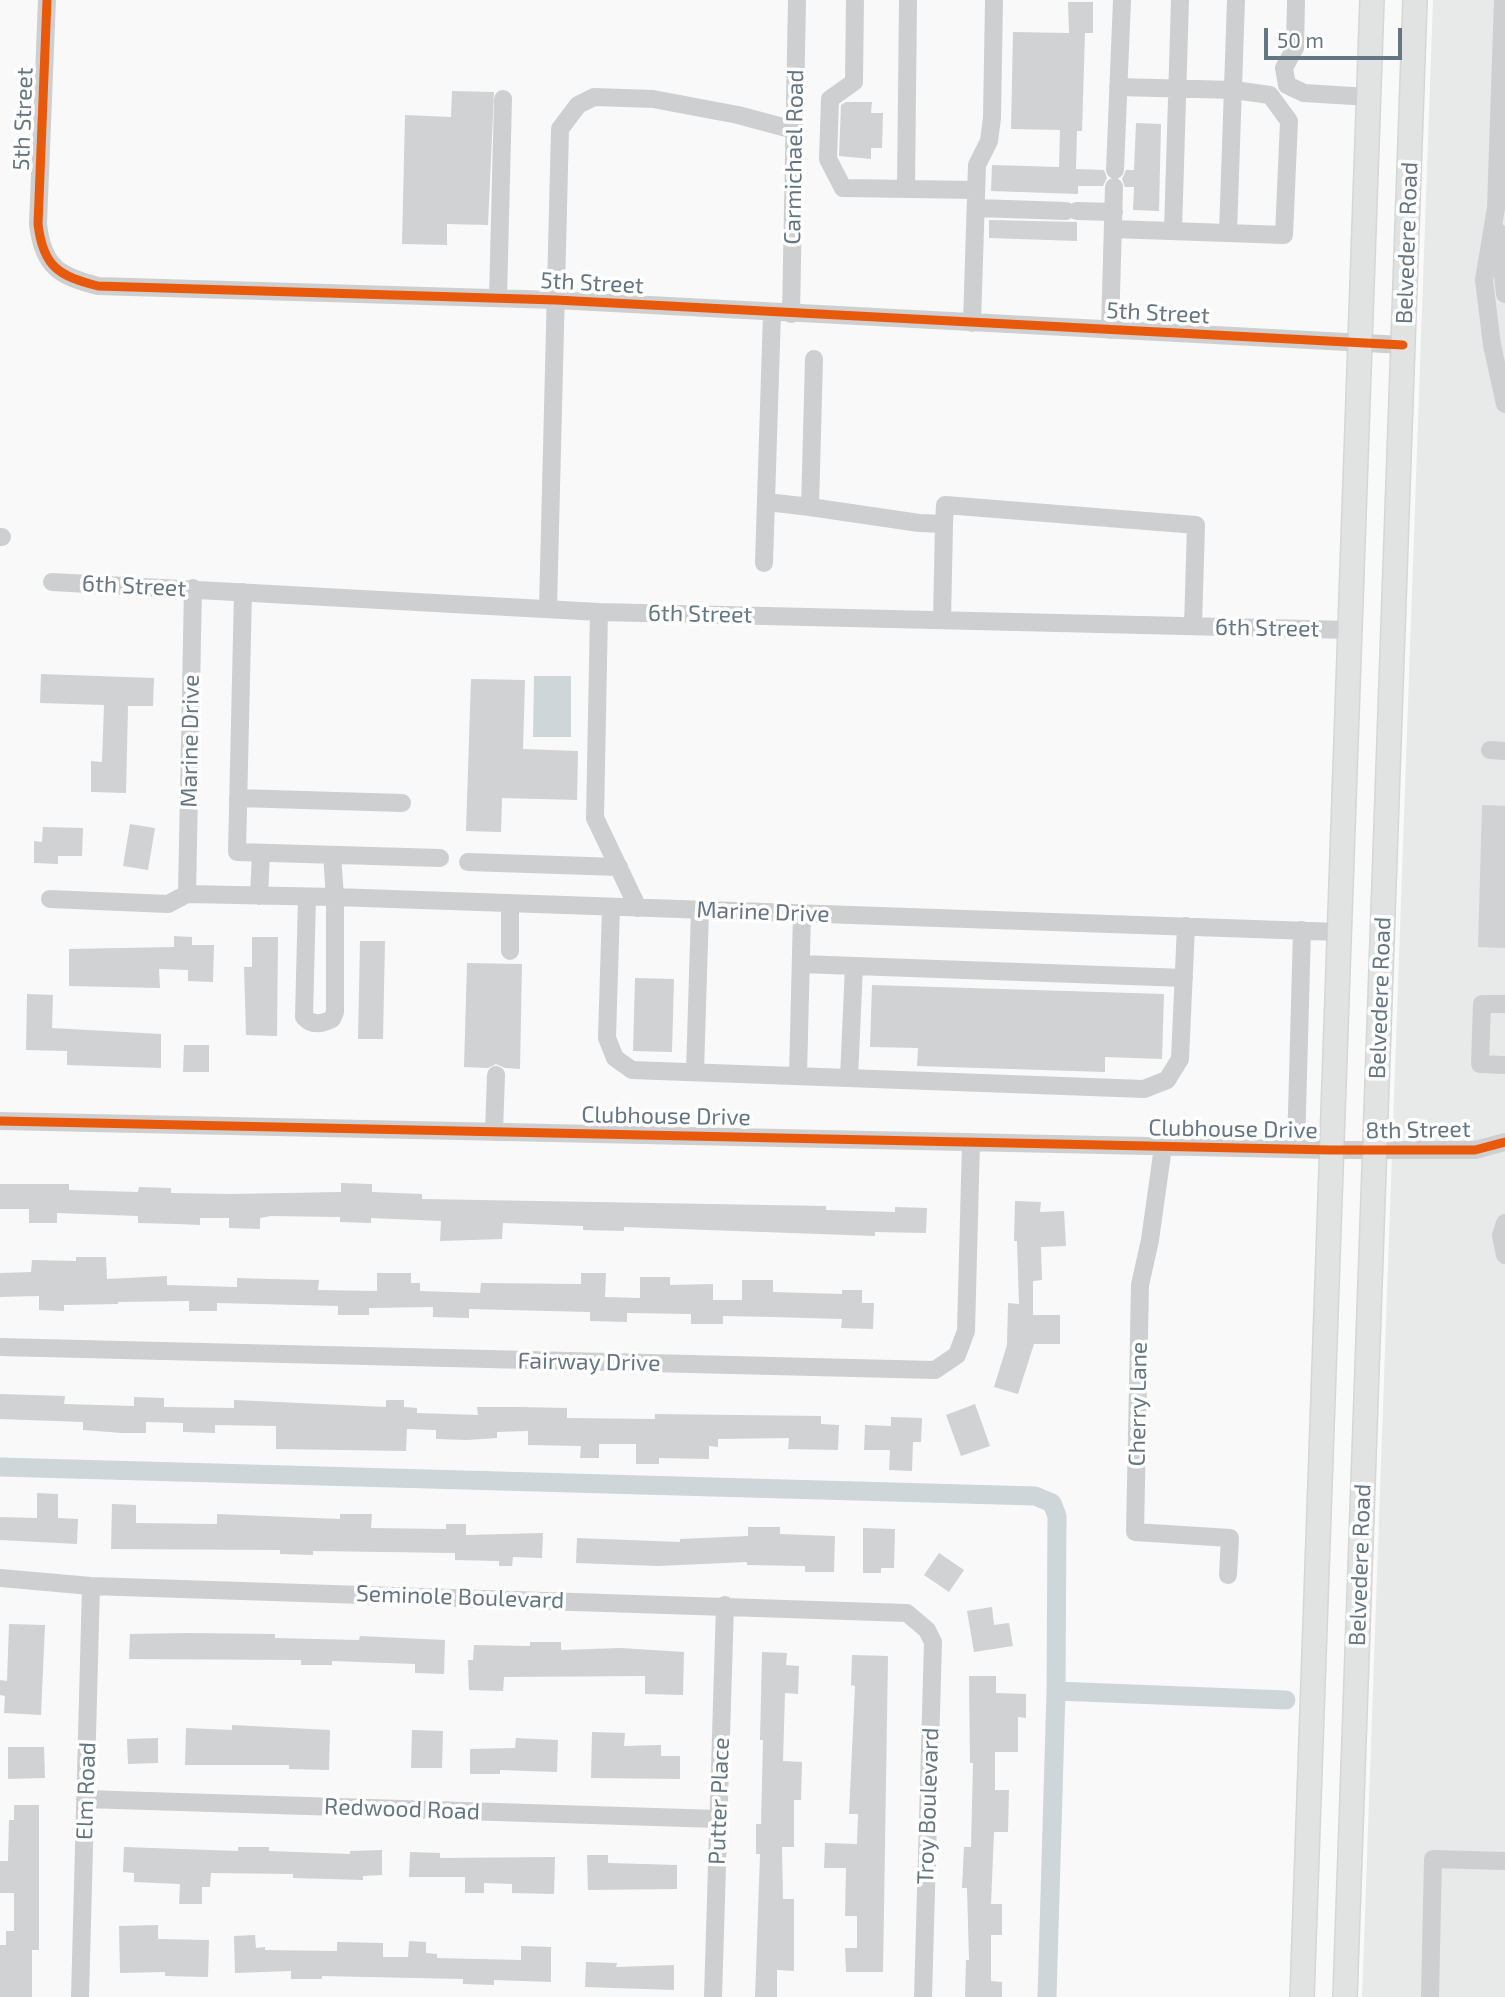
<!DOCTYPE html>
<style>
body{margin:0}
#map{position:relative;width:1505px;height:1997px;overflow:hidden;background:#f9f9f9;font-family:"Exo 2",sans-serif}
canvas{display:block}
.scale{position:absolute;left:1264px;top:28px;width:138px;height:32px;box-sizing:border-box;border:4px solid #657683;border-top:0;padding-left:9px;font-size:21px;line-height:24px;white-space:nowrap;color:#657683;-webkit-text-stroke:5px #fff;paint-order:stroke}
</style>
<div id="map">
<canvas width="1505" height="1997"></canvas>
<div class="scale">50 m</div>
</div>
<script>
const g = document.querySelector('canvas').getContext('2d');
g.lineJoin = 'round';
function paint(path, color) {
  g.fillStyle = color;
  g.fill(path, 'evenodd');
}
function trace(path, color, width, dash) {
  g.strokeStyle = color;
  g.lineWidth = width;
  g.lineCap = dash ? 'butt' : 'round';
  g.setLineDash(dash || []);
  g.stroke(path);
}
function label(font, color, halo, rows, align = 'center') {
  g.font = font + ' "Exo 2",sans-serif';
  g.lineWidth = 7;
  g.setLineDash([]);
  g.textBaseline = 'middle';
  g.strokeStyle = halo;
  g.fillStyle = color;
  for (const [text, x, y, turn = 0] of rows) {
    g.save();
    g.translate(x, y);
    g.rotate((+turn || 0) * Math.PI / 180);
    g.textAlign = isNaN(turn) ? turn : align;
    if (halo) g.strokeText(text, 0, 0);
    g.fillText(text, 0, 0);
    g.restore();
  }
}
paint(new Path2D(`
 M1433,0H1505V1997H1362Z`), '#e8e9e9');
paint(new Path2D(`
 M534,676H571V737H533Z`), '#ced6d9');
trace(new Path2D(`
 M0,1467L1035,1496L1052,1503L1057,1516L1056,1691L1047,1997
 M1056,1691L1286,1700`), '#ced6d9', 19);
paint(new Path2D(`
 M1068,2H1093V33H1085L1082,131H1077L1076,169L1104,170L1107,178L1103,186H1078V194L991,191L992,165L1059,167L1060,130L1011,129L1013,32L1069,33Z
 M452,91L494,92L488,225L447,224V245L402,244L405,115L451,117Z
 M846,102H872L871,113H883L882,148H871V159L839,156L841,105Z
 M1136,123L1161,124L1159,211L1133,210L1134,187H1125L1122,179L1126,170H1134Z
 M989,220L1077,222V241L989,238Z
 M41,674L154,678L153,706H128L126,793L91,792V761L102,762L104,705L40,703Z
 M471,679L525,680L523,749L578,751L577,800L502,798L501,832L466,831Z
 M1482,805L1505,806V948L1478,947Z
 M130,824L155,828L148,870L123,866Z
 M43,827L83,828L82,856H58V864L34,863V841L42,842Z
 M174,936L192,937V945H214L213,982L188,981V970L159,969L160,988L69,986V949L174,947Z
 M252,937H278L277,1036L246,1035L244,967H252Z
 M360,941H385L383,1039H358Z
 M467,963L522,964L520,1069L505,1068L496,1064L488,1068L464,1067Z
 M635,978L674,979L672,1052L633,1051Z
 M872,985L1164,994L1162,1059L1105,1057V1072L917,1066L918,1048L870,1047Z
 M27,994L53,995L52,1028L161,1034V1068L67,1065V1051L26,1050Z
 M184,1045H209V1072H183Z
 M341,1183L372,1184V1192L422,1194V1199L826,1206V1210L895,1212V1207L927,1208L926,1233L875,1232V1236L624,1227V1231L583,1230V1226L503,1223L502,1239L440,1241L441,1221L371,1218V1223L340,1222V1217L271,1216L260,1218V1229L229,1228V1218H200V1225L177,1224L138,1223V1216L57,1213V1223H29V1209H0V1184H69V1190L138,1192L139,1187L171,1188V1193L229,1194L341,1192Z
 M1015,1201L1041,1202L1040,1212L1064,1211L1066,1246L1041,1247L1042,1280L1033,1281V1315H1060V1344H1034L1018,1394L994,1387L1007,1345L1008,1303L1019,1304L1017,1241H1014Z
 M76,1257H106L107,1279L167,1276V1285L237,1287V1278L270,1279L319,1280L318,1290L377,1291V1273H411V1283H420V1291L480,1293L481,1283L581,1284V1273H606L605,1297L640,1298V1277H670V1285L713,1284V1300H742V1280H773V1292L842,1294V1290H862V1303H874L873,1329L841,1328L842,1319L772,1317L723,1316V1324H691V1314L627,1313V1322L590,1321V1312L469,1309V1318L433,1317V1307L369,1308V1315H338V1306L217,1303V1311H189V1301L118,1302V1304L64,1305V1311L39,1310V1296L0,1297V1273L31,1272L32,1260L76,1261Z
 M0,1394L65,1396L64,1404L134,1406V1397L164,1398V1407L234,1408V1400L386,1407V1400H404V1407L417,1408V1413L478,1415L477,1407H518L567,1408V1418L655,1419V1414L821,1416V1424L839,1425L838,1450L788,1449L789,1438L718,1439V1447L709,1446V1459L659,1458V1464H636V1444H599V1458H580L581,1446L528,1445V1431L497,1432V1438L467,1440L436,1439V1430L407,1429L406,1451L276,1449V1426L215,1425V1433L183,1432V1423L146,1422V1433H122L83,1430V1422L0,1419Z
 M975,1404L990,1446L961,1456L946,1415Z
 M891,1417L922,1418L921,1442H913L912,1471L889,1470L890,1450H864L865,1425L891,1426Z
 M37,1493L58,1494V1518L78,1519L77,1544L0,1540V1517L37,1518Z
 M112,1504L136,1505V1523L217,1524V1514L340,1519V1514H372L371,1528L446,1529V1524H466V1535L543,1533L542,1558L513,1557L512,1566H499V1561L455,1560V1553L313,1551V1555L280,1554V1550L111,1549Z
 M748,1527H780V1534L835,1536L834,1572H805V1566L747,1565V1562L658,1566L576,1563L577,1538L680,1542V1539L748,1536Z
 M863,1528L895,1529L894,1568H881V1573H863Z
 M939,1553L964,1570L949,1592L924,1575Z
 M992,1607L994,1625L1009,1623L1013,1646L974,1652L967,1611Z
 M9,1624L45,1625L41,1715L4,1713L5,1696L0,1695V1680L7,1681Z
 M188,1633L275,1634V1638L359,1640L360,1636L445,1640L444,1674L415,1673V1664L332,1661V1665H301V1660L129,1659L130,1634Z
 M530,1642H561V1650L621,1648L684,1652L683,1695L645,1694V1676L504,1677L503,1691L469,1690L468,1660H473L474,1645L530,1646Z
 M762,1652L787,1653L786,1665L799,1666L798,1694L785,1693L783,1761L802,1762L801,1800H794V1847H782L783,1899H794V1971L777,1970V1997H755L760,1854H756V1824H761L763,1740H760Z
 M852,1655L888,1656L883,1972H846L845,1948H857V1916H845L846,1868H824L825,1843L857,1844L858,1814H849L855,1686L851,1685Z
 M969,1676H996V1693L1026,1694V1718L1018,1717V1752H995V1790H1009L1008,1832H994L991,1904H1002V1935H991V1981L1002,1982V1997H965L966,1960H969L967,1888H962L964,1847H971L973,1763H970Z
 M232,1725L330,1730L329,1770L289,1769V1765H185L186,1728L232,1730Z
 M412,1730L443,1731L442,1768H411Z
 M592,1732L625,1733L624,1746L661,1745V1756H680V1779L591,1778Z
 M158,1738V1763L128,1764L127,1739Z
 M516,1738L558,1740L557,1772L500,1770V1774H470V1749L515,1748Z
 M8,1747H44L45,1778L8,1779Z
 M14,1805H39V1950H32V1997H0V1945H6V1931H14V1893H0V1861H8L9,1820H14Z
 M124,1847L238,1851V1847H269V1851L350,1854V1851L382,1850V1875L363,1876V1880L293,1878V1874L211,1873L210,1887H202V1904H179L180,1884L134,1882V1873L123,1872Z
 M410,1852L440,1853V1858L555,1857L554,1894L512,1893V1884L484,1883V1893H465V1877H409Z
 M587,1855H608V1863L677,1865V1889L588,1890Z
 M158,1925V1939L209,1940L208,1977L165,1976V1972L120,1973L119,1926Z
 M255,1935L256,1948L265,1947V1950L337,1951V1942L383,1943V1957H408L409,1941L426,1942V1953L437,1954V1958L521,1960V1946L551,1947V1982L494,1980V1985L463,1984V1979L322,1976V1979H291V1971L235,1973L234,1936Z
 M586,1962L617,1963L616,1967L674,1965V1990L585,1987Z`), '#d0d2d3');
const major = new Path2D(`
 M1302,1997L1372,0
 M1345,1997L1415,0`);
trace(major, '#d5d6d7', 26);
trace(new Path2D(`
 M47,0L38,224C43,267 59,276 98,286L556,300L1403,345
 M855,0L854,82L830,99L828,159L843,188L976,190
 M1296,0L1295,48L1284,68L1287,85L1304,93L1369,97
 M1503,0L1496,208L1484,280L1492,345L1505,404
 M1115,170L1122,0
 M906,189L908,0
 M977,208L1066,211
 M1077,211L1114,212
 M1113,229L1284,235L1289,121L1270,95L1234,90L1118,87
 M1173,231L1180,0
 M1498,232L1505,294
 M1228,233L1236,0
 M498,298L503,99
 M791,314L797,0
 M972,323L977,165L989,141L992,118L994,0
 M1110,330L1114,187
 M814,359L810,507L919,523L944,524L942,620
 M767,502L810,507
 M944,524L945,505L1196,525L1193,626
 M0,537H2
 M764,563L772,313
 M52,582L599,612L1350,630
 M243,592L237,852L440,858
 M548,608L560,129L578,105L594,97L653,99L738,115L794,130
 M599,612L595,818L638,908
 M1490,750L1505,751
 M238,798L402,803
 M468,862L619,867
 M187,894L193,588
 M259,896L261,853
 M307,897L304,1017C312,1026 322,1024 332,1019L335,1012V897L332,855
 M50,899L168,904L187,894L335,897L1339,932
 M510,904V951
 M611,907L607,1038L615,1058L632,1070L1144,1089L1167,1080L1180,1059L1186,926
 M801,964L1184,978
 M1505,1004H1482L1480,1064L1505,1065
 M695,1072L700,910
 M798,1076L802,913
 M849,1078L854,966
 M0,1121L1331,1150H1475L1505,1142
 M494,1132L496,1075
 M1163,1147L1150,1240L1140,1285L1135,1532L1230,1538L1228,1575
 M1296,1149L1302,930
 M1505,1223L1501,1235L1505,1255
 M0,1347L935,1370L957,1355L966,1331L971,1142
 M0,1578L91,1586L907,1613L927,1630L933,1642L923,1997
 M85,1799L718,1819
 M80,1997L91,1586
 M713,1997L725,1605
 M1430,1997L1433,1859L1505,1861`), '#cecfd0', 18);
trace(major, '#e1e2e2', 23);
trace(new Path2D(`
 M47,0L38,224C43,267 59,276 98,286L556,300L1403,345
 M0,1121L1331,1150H1475L1505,1142`), '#e8590c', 9);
label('23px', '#657683', '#fff', [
 ["5th Street",23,119,-88],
 ["Carmichael Road",794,157,-89],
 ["Belvedere Road",1407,243,-88],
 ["5th Street",592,283,3],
 ["5th Street",1158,313,3],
 ["6th Street",134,586,3],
 ["6th Street",700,614,1],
 ["6th Street",1267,628,1],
 ["Marine Drive",190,741,-89],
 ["Marine Drive",763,912,2],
 ["Belvedere Road",1380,998,-88],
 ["Clubhouse Drive",666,1116,1],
 ["Clubhouse Drive",1233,1129,1],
 ["8th Street",1418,1130,-1],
 ["Fairway Drive",589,1362,1],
 ["Cherry Lane",1138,1404,-89],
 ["Belvedere Road",1360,1565,-88],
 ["Seminole Boulevard",460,1597,2],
 ["Elm Road",86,1791,-88],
 ["Putter Place",719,1801,-88],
 ["Troy Boulevard",928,1806,-88],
 ["Redwood Road",402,1809,2]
]);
</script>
